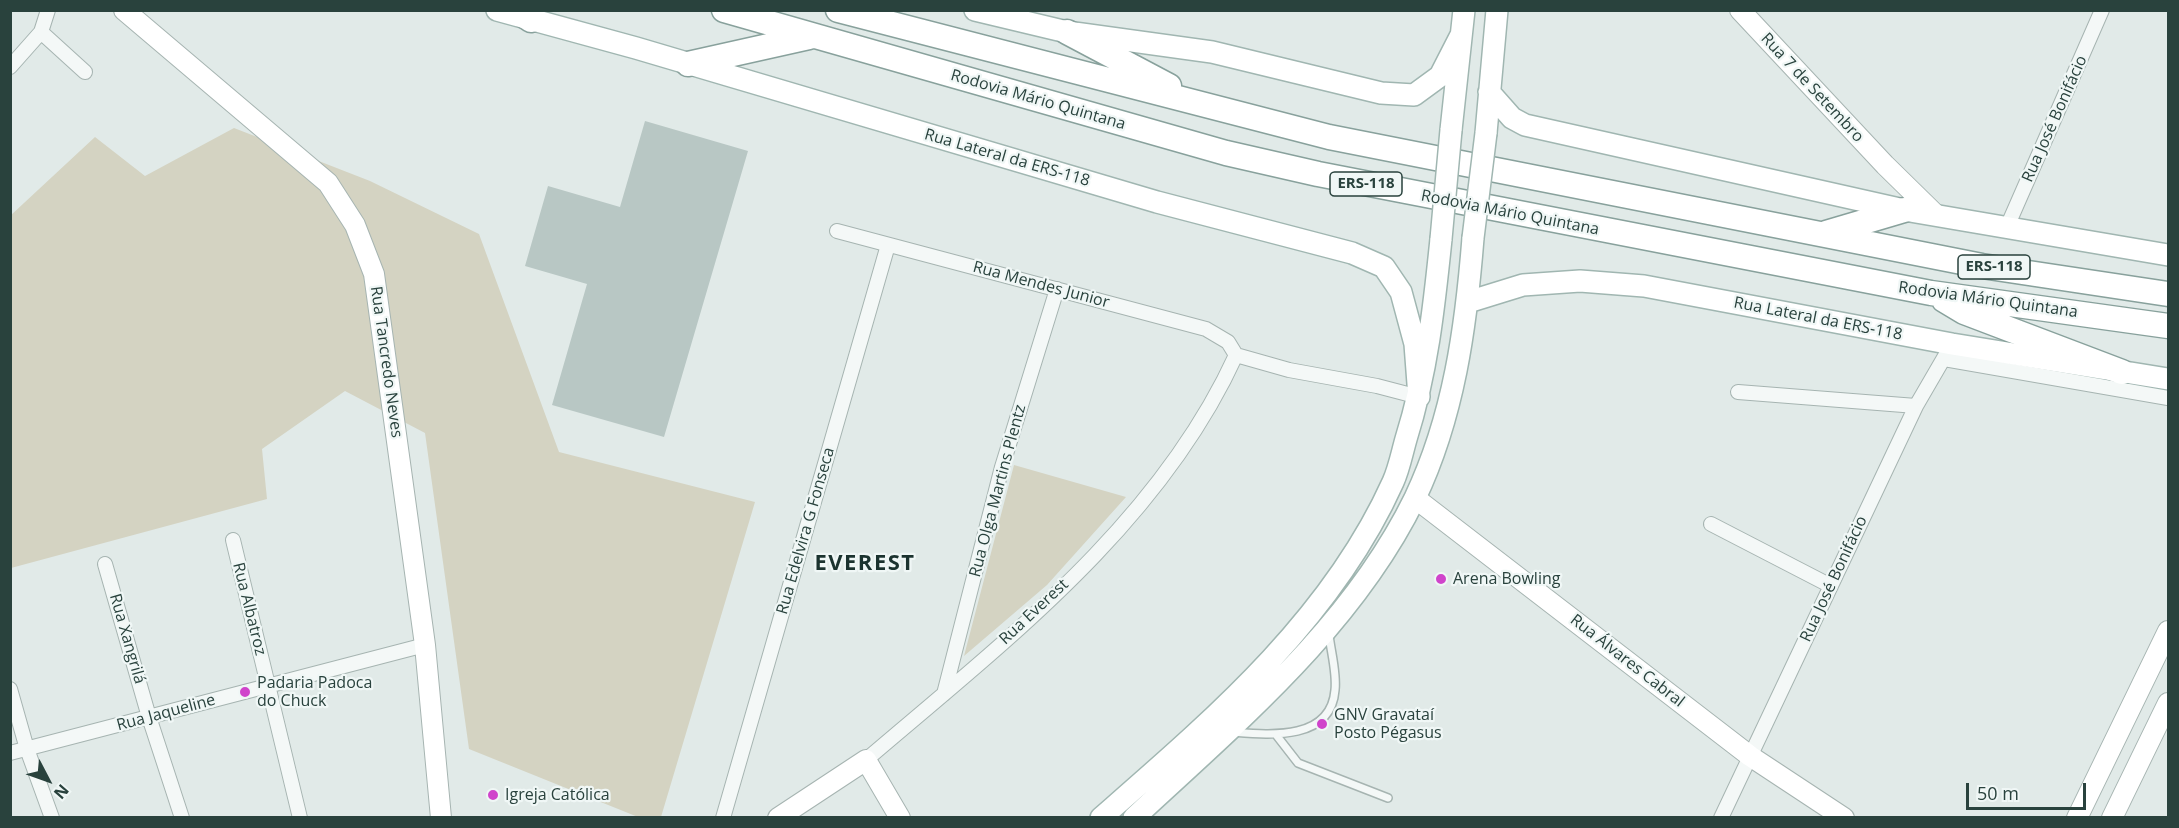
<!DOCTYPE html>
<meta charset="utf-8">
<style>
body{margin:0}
#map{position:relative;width:2179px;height:828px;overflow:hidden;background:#e1eae8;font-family:"Open Sans",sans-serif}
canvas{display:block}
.frame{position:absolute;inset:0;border:12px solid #29423d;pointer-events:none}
.north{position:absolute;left:18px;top:750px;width:60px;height:60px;-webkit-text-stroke:4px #f0f7f6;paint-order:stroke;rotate:131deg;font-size:16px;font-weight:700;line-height:24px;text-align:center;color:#29423d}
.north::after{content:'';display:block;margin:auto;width:21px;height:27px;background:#29423d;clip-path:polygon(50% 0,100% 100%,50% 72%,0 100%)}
.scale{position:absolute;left:1966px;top:783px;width:120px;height:27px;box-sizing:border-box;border:3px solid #29423d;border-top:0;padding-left:8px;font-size:18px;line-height:21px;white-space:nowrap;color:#29423d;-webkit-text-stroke:4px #f0f7f6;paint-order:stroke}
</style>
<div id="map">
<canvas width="2179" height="828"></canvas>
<div class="frame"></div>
<div class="north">N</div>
<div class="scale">50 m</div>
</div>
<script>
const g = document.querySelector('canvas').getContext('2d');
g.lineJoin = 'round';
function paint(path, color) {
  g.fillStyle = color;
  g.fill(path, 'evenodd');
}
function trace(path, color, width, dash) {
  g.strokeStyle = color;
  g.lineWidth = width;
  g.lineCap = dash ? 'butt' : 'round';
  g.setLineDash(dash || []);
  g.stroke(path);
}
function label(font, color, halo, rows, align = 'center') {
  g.font = font + ' "Open Sans",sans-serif';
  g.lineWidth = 4.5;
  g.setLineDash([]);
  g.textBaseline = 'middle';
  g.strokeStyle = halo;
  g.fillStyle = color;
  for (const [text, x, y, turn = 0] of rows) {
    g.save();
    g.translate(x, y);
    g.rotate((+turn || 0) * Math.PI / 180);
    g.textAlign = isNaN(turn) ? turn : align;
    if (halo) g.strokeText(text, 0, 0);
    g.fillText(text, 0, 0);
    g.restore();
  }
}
paint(new Path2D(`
 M234,128L370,181L479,234L559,452L755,502L661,817H638L469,749L425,433L345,391L262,449L267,499L11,568L10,216L95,137L145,176Z
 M1014,465L1126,497L1047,585L964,656Z`), '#d4d3c2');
paint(new Path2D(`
 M645,121L748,151L664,437L552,405L587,284L525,266L548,186L620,207Z`), '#b8c7c4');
const lane = new Path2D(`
 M1233,732C1270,735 1331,741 1335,690C1337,673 1331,652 1329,635
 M1277,736L1298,763L1388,798`);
const street = new Path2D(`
 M48,10L41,32L85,72
 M10,67L41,32
 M2007,227L2102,10
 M837,231L1206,329L1228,342L1236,355
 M1236,355L1289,370L1377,386L1419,397
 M1944,359L2168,398
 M1738,392L1916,406
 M1711,524L1831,586
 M233,540L300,818
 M105,564L149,717L182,818
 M10,689L27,749L52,818
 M944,694L1002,467L1057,289
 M10,753L425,645
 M866,760C1004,642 1159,524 1236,355
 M723,818L888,245
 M1721,818L1916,406L1952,344`);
const secondary = new Path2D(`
 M124,10L328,183L355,225L374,274L425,645L441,818
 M1740,10L1885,165L1936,215
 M1415,498L1750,756L1844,818
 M778,818L866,760L900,818
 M2077,818L2168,631
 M2112,818L2168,703`);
const primary = new Path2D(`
 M497,10L636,48L1157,202L1352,253L1384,267L1401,292L1415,344L1419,397
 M975,10L1067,32L1212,52L1381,93L1414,95L1440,76L1461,35
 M1489,92L1512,118L1525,125L1904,210L2168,255
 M1451,130L1464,10
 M1486,133L1497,10
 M1468,302L1523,285L1580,281L1644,286L1952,344L2168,379
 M1101,818C1213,720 1331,620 1393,482C1399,469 1402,453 1406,439C1427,372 1434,308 1441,239
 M1134,818C1237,722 1352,627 1415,498C1454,416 1466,327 1473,238`);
const highway = new Path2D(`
 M516,10L531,20
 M724,10L1226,153L1318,174L1931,293L2168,326
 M838,10L1329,137L1982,266L2168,294
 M1067,32L1169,86
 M688,64L809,37
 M1826,233L1904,210
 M1944,300L1964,312L2122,372`);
trace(lane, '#a6b4b1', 10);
trace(street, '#a6b4b1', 16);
trace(secondary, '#a6b4b1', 22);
trace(primary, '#a0b6b1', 24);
trace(highway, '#88a19c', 27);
trace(lane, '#f4f8f7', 7);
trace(street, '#f4f8f7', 14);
trace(secondary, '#fff', 20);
trace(primary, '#fff', 21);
trace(highway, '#fff', 24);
const primaryBridge = new Path2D(`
 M1473,238L1486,133
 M1441,239L1451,130`);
trace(primaryBridge, '#a0b6b1', 24, []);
trace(primaryBridge, '#fff', 21);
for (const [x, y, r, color] of [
 [1441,579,6,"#d044cb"],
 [245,692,6,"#d044cb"],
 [1322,724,6,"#d044cb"],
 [493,795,6,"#d044cb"]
]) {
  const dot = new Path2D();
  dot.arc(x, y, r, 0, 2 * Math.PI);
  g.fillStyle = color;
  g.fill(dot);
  trace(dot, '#f0f7f6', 2);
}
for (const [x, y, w] of [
 [1366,184,72],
 [1994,267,72]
]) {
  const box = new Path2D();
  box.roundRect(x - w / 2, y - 12, w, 24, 4.5);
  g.fillStyle = '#f0f7f6';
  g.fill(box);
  trace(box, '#29423d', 1.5);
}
label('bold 15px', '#29423d', null, [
 ["ERS-118",1366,184],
 ["ERS-118",1994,267]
]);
label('16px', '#29423d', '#f0f7f6', [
 ["Rua 7 de Setembro",1812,88,47],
 ["Rodovia Mário Quintana",1038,100,16],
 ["Rua José Bonifácio",2055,119,-66],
 ["Rua Lateral da ERS-118",1007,158,16],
 ["Rodovia Mário Quintana",1510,213,11],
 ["Rua Mendes Junior",1041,285,15],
 ["Rodovia Mário Quintana",1988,300,8],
 ["Rua Lateral da ERS-118",1818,319,11],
 ["Rua Tancredo Neves",386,362,82],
 ["Rua Olga Martins Plentz",998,491,-75],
 ["Rua Edelvira G Fonseca",806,531,-74],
 ["Rua José Bonifácio",1834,579,-65],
 ["Rua Albatroz",249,609,76],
 ["Rua Everest",1034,612,-43],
 ["Rua Xangrilá",127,639,74],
 ["Rua Álvares Cabral",1627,661,38],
 ["Rua Jaqueline",166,713,-15]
]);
label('16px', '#29423d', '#f0f7f6', [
 ["Arena Bowling",1453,579],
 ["Padaria Padoca",257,683],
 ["do Chuck",257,701],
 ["GNV Gravataí",1334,715],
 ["Posto Pégasus",1334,733],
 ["Igreja Católica",505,795]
], 'left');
g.letterSpacing = '1.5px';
label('bold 22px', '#1b332f', '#f0f7f6', [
 ["EVEREST",865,564]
]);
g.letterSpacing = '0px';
</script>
